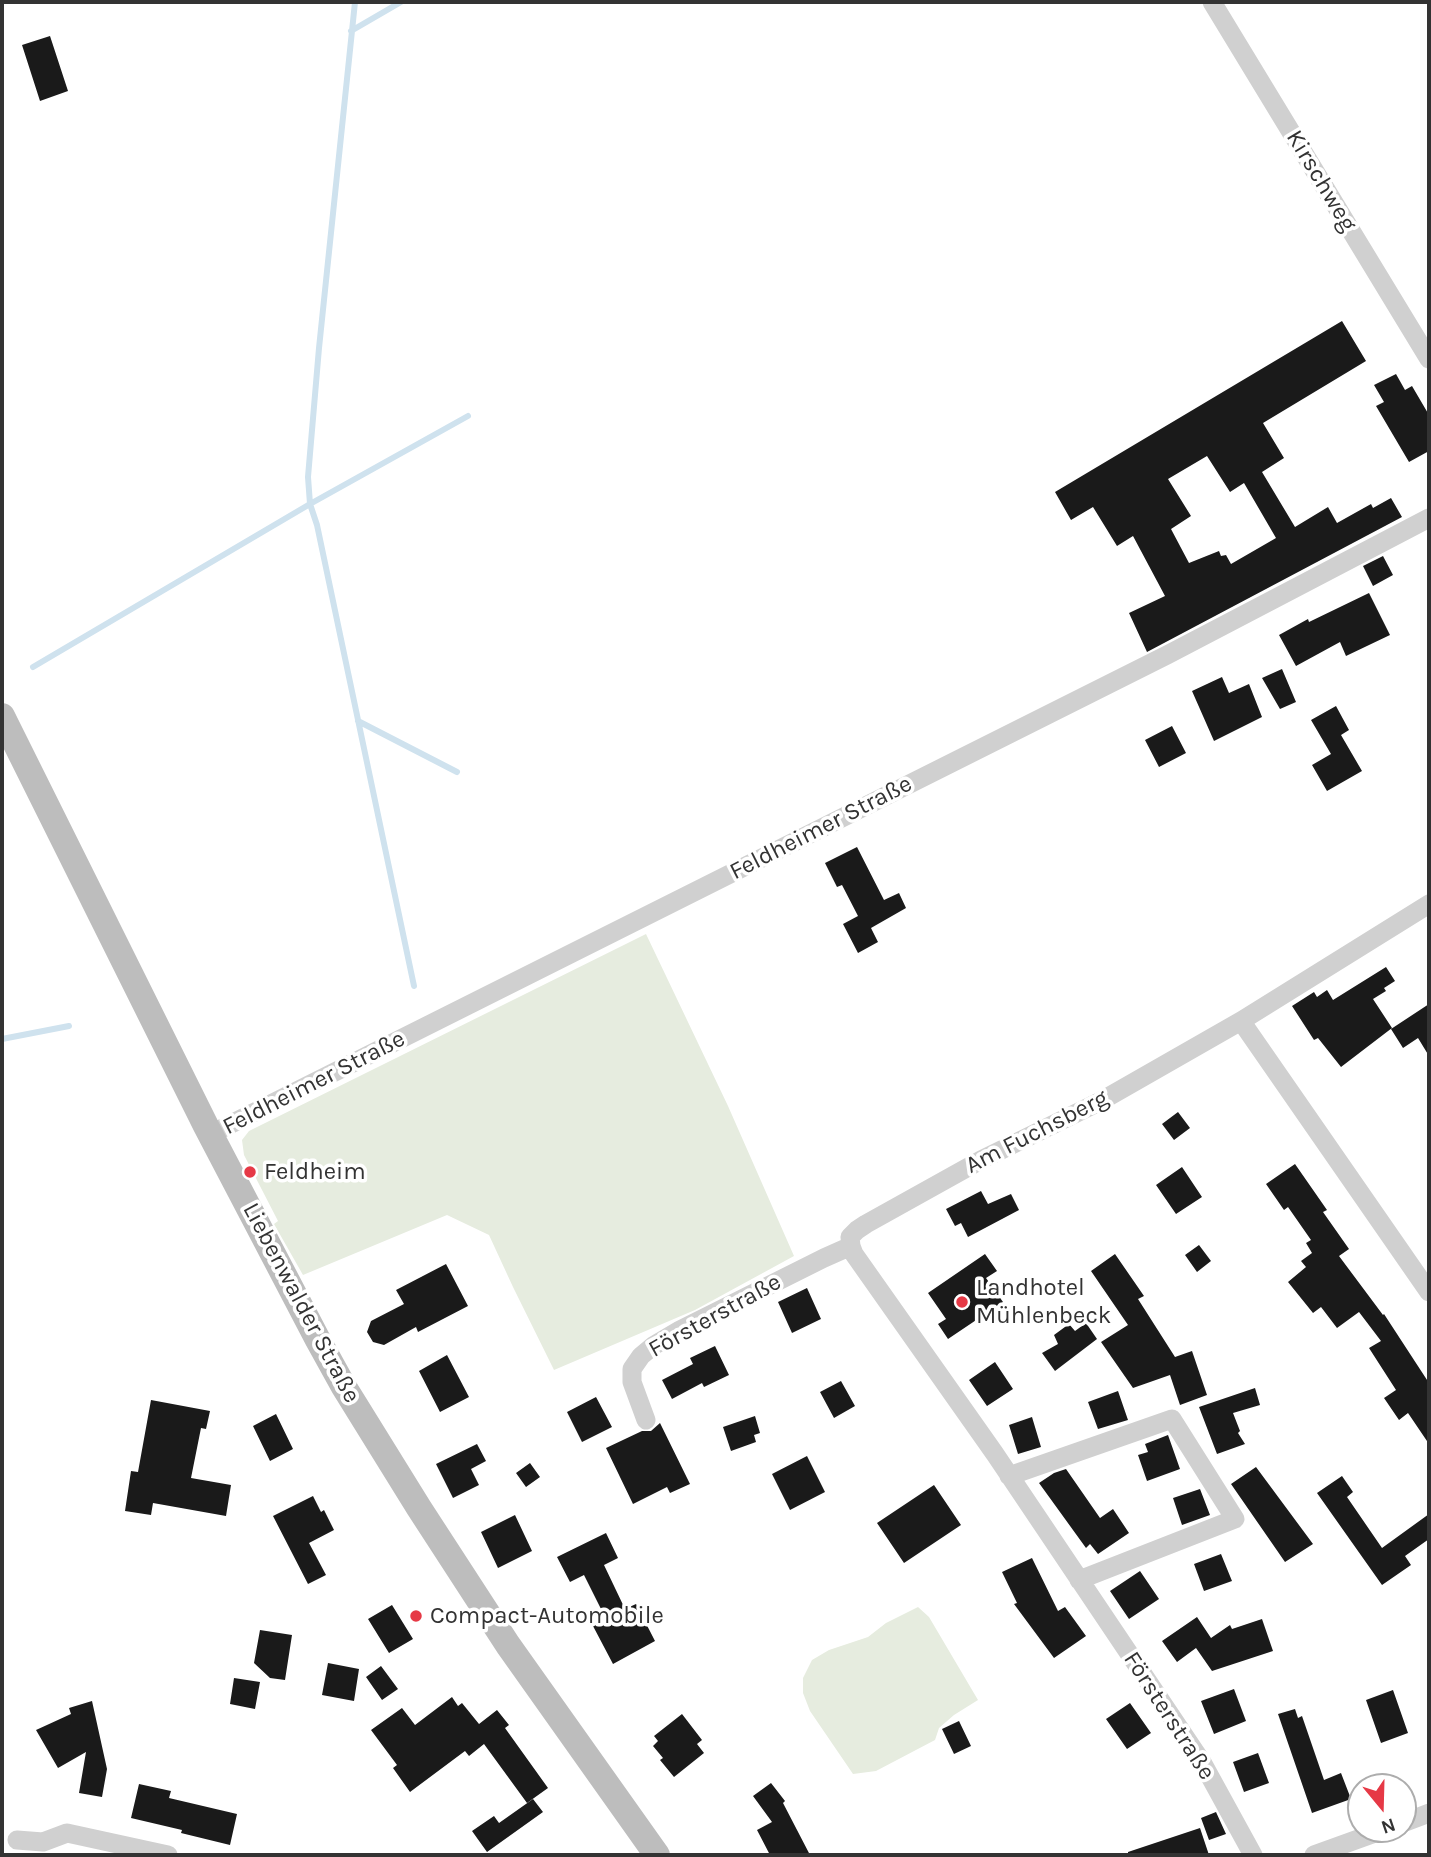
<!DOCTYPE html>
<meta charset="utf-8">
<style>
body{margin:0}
#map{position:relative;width:1431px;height:1857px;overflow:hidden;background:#fff;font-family:Karla,sans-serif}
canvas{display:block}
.frame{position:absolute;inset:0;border:4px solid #333;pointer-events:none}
.north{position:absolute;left:1347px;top:1773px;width:70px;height:70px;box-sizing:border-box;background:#fff;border:2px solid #adadad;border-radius:50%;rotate:161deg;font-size:19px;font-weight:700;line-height:28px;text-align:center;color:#333}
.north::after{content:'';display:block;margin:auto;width:24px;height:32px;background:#e63946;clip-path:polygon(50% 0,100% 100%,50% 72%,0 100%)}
</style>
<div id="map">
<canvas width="1431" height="1857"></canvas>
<div class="frame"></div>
<div class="north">N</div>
</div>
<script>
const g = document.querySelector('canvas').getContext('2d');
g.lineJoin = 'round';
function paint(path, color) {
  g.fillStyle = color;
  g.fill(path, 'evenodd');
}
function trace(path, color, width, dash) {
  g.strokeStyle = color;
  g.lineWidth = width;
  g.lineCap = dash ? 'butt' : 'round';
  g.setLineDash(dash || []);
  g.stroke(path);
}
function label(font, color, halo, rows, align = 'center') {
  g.font = font + ' Karla,sans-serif';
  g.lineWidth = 7;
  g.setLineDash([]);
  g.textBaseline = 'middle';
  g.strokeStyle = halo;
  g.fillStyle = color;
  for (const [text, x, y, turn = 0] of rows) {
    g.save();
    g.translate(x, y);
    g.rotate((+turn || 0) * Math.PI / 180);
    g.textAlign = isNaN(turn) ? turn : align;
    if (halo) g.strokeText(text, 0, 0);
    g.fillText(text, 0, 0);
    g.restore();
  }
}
paint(new Path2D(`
 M646,934L728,1106L794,1256L695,1310L554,1370L513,1287L489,1235L447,1215L303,1275L274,1224L278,1221L244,1155L242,1140L249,1131Z
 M918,1607L929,1617L978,1700L954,1715L939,1728L935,1740L876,1771L853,1774L810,1711L803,1693V1678L812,1660L829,1650L868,1637L886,1623Z`), '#e6ecdf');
trace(new Path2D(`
 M355,2L319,348L308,477L310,504L317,525L414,986
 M351,31L401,2
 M33,667L310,504L468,416
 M358,721L457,772
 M2,1039L69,1026`), '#cfe2ee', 6);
paint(new Path2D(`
 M50,36L68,91L40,101L22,45Z
 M1342,321L1366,361L1263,423L1284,458L1262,472L1295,527L1328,507L1337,523L1371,504L1373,508L1391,498L1402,517L1147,652L1129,613L1165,596L1133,536L1117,546L1093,507L1071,520L1055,492ZM1207,456L1230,492L1244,483L1276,538L1231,564L1226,555L1221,556L1219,551L1189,563L1171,529L1191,516L1168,479Z
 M1396,374L1405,390L1412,386L1429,415V451L1409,462L1376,406L1384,402L1374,385Z
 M1383,556L1393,575L1373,586L1363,566Z
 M1369,593L1390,635L1346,656L1340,642L1296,666L1279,635L1308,619L1309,622Z
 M1282,669L1296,702L1280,709L1262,678Z
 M1222,677L1229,693L1249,684L1262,717L1214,741L1192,691Z
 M1336,706L1349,730L1341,735L1362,771L1327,791L1312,765L1331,754L1311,720Z
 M1172,726L1186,753L1159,767L1145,740Z
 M857,847L884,900L899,893L906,908L871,928L878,942L858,953L843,924L858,916L842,885L837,887L825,863Z
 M1386,967L1395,981L1384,988L1386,991L1373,999L1392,1028L1341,1067L1318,1038L1314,1040L1292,1006L1314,992L1317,997L1327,990L1333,1000Z
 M1429,1004V1056L1418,1038L1403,1048L1391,1029Z
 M1178,1112L1190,1128L1174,1140L1162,1124Z
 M1295,1164L1327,1210L1323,1212L1349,1249L1339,1256L1383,1315L1384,1314L1429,1383V1444L1408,1413L1399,1420L1384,1398L1396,1390L1369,1348L1381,1341L1359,1312L1337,1328L1321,1307L1313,1313L1288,1282L1306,1267L1301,1261L1312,1253L1306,1243L1311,1240L1288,1207L1284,1210L1266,1184Z
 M1182,1167L1202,1197L1176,1214L1156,1185Z
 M981,1191L988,1204L1011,1194L1019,1210L968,1237L961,1223L955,1226L946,1209Z
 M1199,1245L1211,1261L1197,1272L1185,1255Z
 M985,1254L997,1271L986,1278L1003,1302L948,1339L938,1324L946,1319L928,1293Z
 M1115,1254L1144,1296L1138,1299L1175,1357L1192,1351L1207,1395L1180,1405L1170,1375L1133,1388L1101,1342L1128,1325L1091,1271Z
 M446,1264L468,1306L418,1332L416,1327L384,1345L373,1342L367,1332L371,1321L404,1304L396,1290Z
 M807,1288L821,1319L792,1333L778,1302Z
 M1086,1323L1097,1339L1055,1371L1042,1353L1058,1344L1054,1335L1069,1324L1075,1331Z
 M715,1346L729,1375L704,1387L702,1383L672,1399L662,1380L693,1364L690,1358Z
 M447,1355L469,1397L440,1412L419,1371Z
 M995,1362L1013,1389L987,1406L969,1380Z
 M841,1381L855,1406L834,1418L820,1392Z
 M1255,1388L1260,1405L1233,1413L1240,1431L1238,1433L1245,1444L1217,1454L1199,1407Z
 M1118,1391L1128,1420L1098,1429L1088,1402Z
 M596,1397L612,1427L582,1442L567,1412Z
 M151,1400L210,1411L206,1429L201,1428L191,1478L231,1485L226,1516L153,1503L151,1515L125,1511L131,1471L138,1472Z
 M276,1414L293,1449L270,1461L253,1426Z
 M755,1416L760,1433L754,1435L756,1442L731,1451L723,1427Z
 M1032,1417L1041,1447L1018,1454L1009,1425Z
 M660,1423L690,1484L670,1493L667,1487L633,1504L606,1448L642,1431H651Z
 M1168,1435L1180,1469L1147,1481L1138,1455L1148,1452L1145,1444Z
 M477,1444L486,1461L471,1469L479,1485L453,1498L436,1464Z
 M807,1456L825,1492L790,1510L772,1474Z
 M530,1463L540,1477L526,1487L516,1473Z
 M1256,1467L1313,1544L1285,1562L1231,1484Z
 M1066,1469L1100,1518L1113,1509L1129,1533L1098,1554L1090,1544L1086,1548L1039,1483L1054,1473Z
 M1342,1476L1353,1492L1347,1497L1382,1548L1429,1514V1539L1405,1556L1411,1565L1382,1585L1317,1493Z
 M934,1485L961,1525L904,1563L877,1523Z
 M1200,1489L1210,1515L1182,1525L1173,1498Z
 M313,1496L321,1512L324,1510L334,1530L309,1543L326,1575L308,1584L273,1516Z
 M515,1515L532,1551L498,1568L481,1532Z
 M606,1533L618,1558L604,1565L625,1609L636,1604L655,1641L613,1664L593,1626L606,1619L584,1575L570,1582L557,1557Z
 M1221,1554L1232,1581L1204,1591L1194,1564Z
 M1032,1558L1058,1611L1065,1607L1086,1636L1054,1658L1014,1604L1017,1603L1002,1572Z
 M1140,1571L1159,1599L1129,1619L1110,1591Z
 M392,1605L413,1639L389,1653L368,1619Z
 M1197,1617L1211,1638L1230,1625L1232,1629L1262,1619L1273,1651L1212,1671L1196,1648L1177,1662L1162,1641Z
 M260,1630L292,1635L285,1680L270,1678L254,1663Z
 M328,1663L359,1669L354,1701L322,1695Z
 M381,1666L398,1689L382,1700L366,1677Z
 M234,1678L260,1682L255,1709L230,1704Z
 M1234,1689L1246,1721L1214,1734L1201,1701Z
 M1393,1690L1408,1733L1381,1743L1366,1700Z
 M452,1697L458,1706L462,1703L479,1724L497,1710L509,1725L505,1728L548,1788L527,1803L484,1744L469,1756L465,1751L410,1792L393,1768L397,1765L371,1730L402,1708L415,1725Z
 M92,1701L107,1769L102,1797L79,1793L86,1752L58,1768L36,1730L71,1714L69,1708Z
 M1130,1703L1151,1733L1127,1749L1106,1719Z
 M1295,1709L1298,1718L1302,1716L1324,1780L1341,1773L1351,1799L1312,1813L1278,1714Z
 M682,1714L702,1740L697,1744L704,1753L674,1777L660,1760L663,1758L653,1746L658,1741L654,1736Z
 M959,1721L971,1746L954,1754L942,1729Z
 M1258,1753L1269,1783L1244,1792L1233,1762Z
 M771,1783L785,1801L783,1803L810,1855H770L757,1830L772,1822L753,1796Z
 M139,1784L171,1791L169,1798L237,1814L230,1845L181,1833L182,1830L131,1818Z
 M533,1799L543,1812L487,1852L472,1831L494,1816L499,1823Z
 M1216,1812L1226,1834L1209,1840L1201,1818Z
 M1200,1828L1209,1855H1128V1852Z`), '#1a1a1a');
trace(new Path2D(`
 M1212,2L1429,359
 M1241,1021L1429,1292
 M211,1134L1167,655L1429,518
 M646,1420L632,1382V1369L641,1356L653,1346L680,1330L824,1258L851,1246
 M1009,1476L1172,1419L1235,1519L1079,1580
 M1403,1823L1429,1813
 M17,1840L43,1842L67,1833L168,1855
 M1253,1855L1202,1762L995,1454L854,1254L851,1246L850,1237L857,1230L866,1224L981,1160L1101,1101L1241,1021L1429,904
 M1314,1855L1386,1829`), '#d0d0d0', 19);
trace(new Path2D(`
 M2,716L206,1126L318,1340L344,1387L419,1508L508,1645L657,1855`), '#bdbdbd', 26);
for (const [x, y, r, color] of [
 [250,1172,7,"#e63946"],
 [962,1302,7,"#e63946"],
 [416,1616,7,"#e63946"]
]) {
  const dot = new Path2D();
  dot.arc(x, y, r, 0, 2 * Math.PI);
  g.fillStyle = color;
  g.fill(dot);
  trace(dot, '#fff', 2.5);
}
label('24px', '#333', '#fff', [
 ["Kirschweg",1321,181,59],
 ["Feldheimer Straße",821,828,-27],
 ["Feldheimer Straße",314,1083,-27],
 ["Am Fuchsberg",1037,1132,-27],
 ["Liebenwalder Straße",301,1303,62],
 ["Försterstraße",715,1316,-29],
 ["Försterstraße",1169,1716,57]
]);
label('24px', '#333', '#fff', [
 ["Feldheim",264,1172],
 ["Landhotel",976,1288],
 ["Mühlenbeck",976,1316],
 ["Compact-Automobile",430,1616]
], 'left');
</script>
